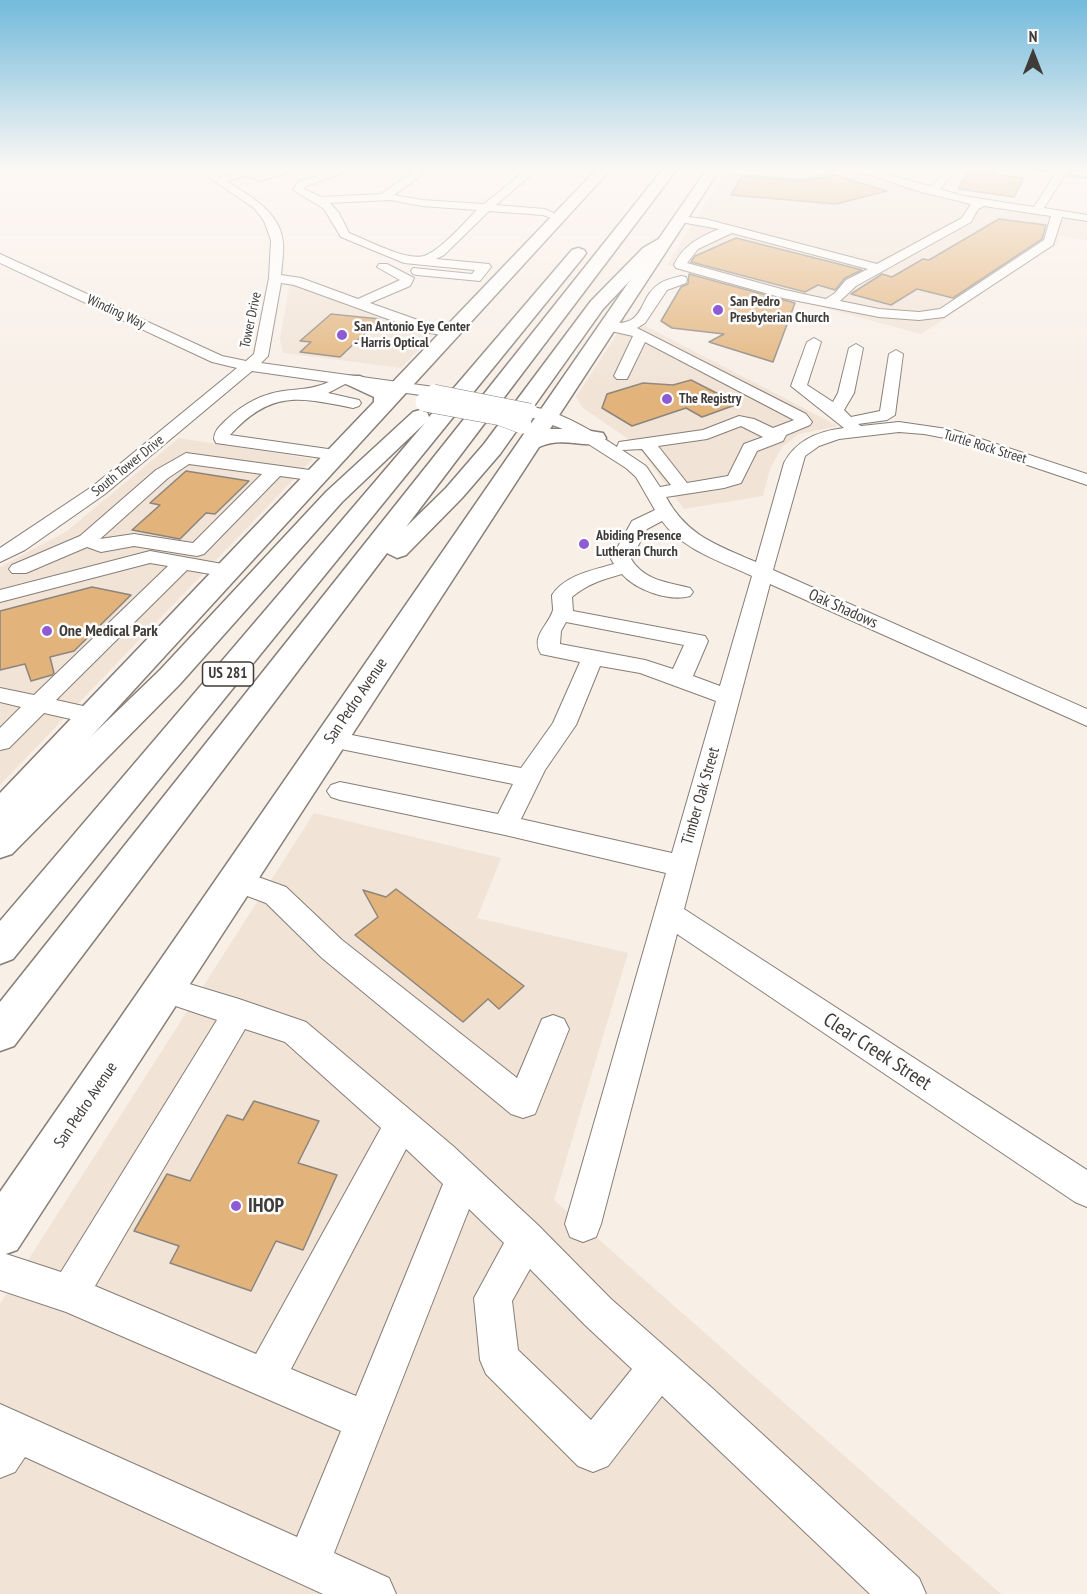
<!DOCTYPE html>
<style>
body{margin:0}
#map{position:relative;width:1087px;height:1594px;overflow:hidden;background:#f8efe7;font-family:"PT Sans Narrow",sans-serif}
canvas{display:block}
.north{position:absolute;left:1003px;top:24px;width:60px;height:60px;-webkit-text-stroke:4px #fefefe;paint-order:stroke;rotate:0deg;font-size:16px;font-weight:700;line-height:24px;text-align:center;color:#3f3b38}
.north::after{content:'';display:block;margin:auto;width:21px;height:27px;background:#3f3b38;clip-path:polygon(50% 0,100% 100%,50% 72%,0 100%)}
</style>
<div id="map">
<canvas width="1087" height="1594"></canvas>
<div class="north">N</div>
</div>
<script>
const g = document.querySelector('canvas').getContext('2d');
g.lineJoin = 'round';
function paint(path, color) {
  g.fillStyle = color;
  g.fill(path, 'evenodd');
}
function trace(path, color, width, dash) {
  g.strokeStyle = color;
  g.lineWidth = width;
  g.lineCap = dash ? 'butt' : 'round';
  g.setLineDash(dash || []);
  g.stroke(path);
}
function label(font, color, halo, rows, align = 'center') {
  g.font = font + ' "PT Sans Narrow",sans-serif';
  g.lineWidth = 5;
  g.setLineDash([]);
  g.textBaseline = 'middle';
  g.strokeStyle = halo;
  g.fillStyle = color;
  for (const [text, x, y, turn = 0] of rows) {
    g.save();
    g.translate(x, y);
    g.rotate((+turn || 0) * Math.PI / 180);
    g.textAlign = isNaN(turn) ? turn : align;
    if (halo) g.strokeText(text, 0, 0);
    g.fillText(text, 0, 0);
    g.restore();
  }
}
paint(new Path2D(`
 M727,169H844L955,202L1087,221V240L1058,236L1059,243L921,334L667,265Z
 M290,282L434,334L401,368L283,353L280,339Z
 M628,317L838,426L799,434L782,447L770,469L763,496L684,509L642,452L627,438L583,408L576,397Z
 M179,438L313,459L0,785V567L67,531Z
 M314,813L501,858L477,918L628,953L554,1200L1001,1594H0V1304Z`), '#f1e3d6');
trace(new Path2D(`
 M1032,169L1047,171
 M1069,175L1087,178`), '#64c3ca', 3);
const building = new Path2D(`
 M969,169H995L992,174L1024,178L1014,197L958,189Z
 M834,175L887,191L836,204L731,195L742,176L802,181Z
 M999,219L1046,225L1042,239L953,298L917,289L891,305L851,294L882,274L892,277L923,259L929,260Z
 M736,238L835,263L862,270L845,278L835,290L818,285L805,292L691,262L695,256Z
 M689,274L795,303L773,362L709,342L724,334L672,328L661,321L681,287L688,284Z
 M331,314L380,319L340,357L300,352L311,342L300,341Z
 M691,380L738,404L702,417L686,408L632,426L602,408L607,394L643,383L673,385Z
 M186,471L249,481L215,514L206,513L180,539L132,530L160,505L150,503Z
 M92,587L131,595L74,651L50,657L54,673L52,675L31,681L25,664L0,670V611Z
 M396,889L524,986L499,1009L488,999L463,1022L355,935L378,917L363,890L386,897Z
 M254,1101L319,1121L298,1163L337,1175L303,1250L276,1241L251,1291L170,1263L179,1246L134,1231L167,1174L190,1181L227,1115L243,1120Z`);
paint(building, '#e2b37b');
trace(building, '#8c857e', 1.5);
const minor = new Path2D(`
 M196,169H208L220,177L248,170L262,175L283,169H300L261,181L247,176L227,181C249,196 280,211 283,242C284,252 282,264 281,275L301,278L358,299L400,280L377,267L379,264H387L414,278L410,286L370,303L429,324L456,330L458,333L451,337L421,331L294,285L281,283L268,356L261,363L434,387L442,392L434,397L345,384L328,393L359,400L361,403L359,406L353,408C299,397 271,390 230,435L342,451L345,455L342,459L336,460L216,443L214,439C214,431 220,426 226,420C242,405 261,394 283,391C299,389 314,389 329,382L252,371L105,494L25,550L0,562V548L93,486L237,368L212,362L0,263V254L222,356L246,361L254,354L269,278L271,240L264,221L254,208Z
 M340,169H355L306,186L304,189L321,197L381,194L413,172V169H423L422,175L394,195L422,200L484,204L527,169H538L496,205L545,209L557,215L551,218L543,215L489,211L444,255L436,259L489,264L491,267L480,281L417,275L413,274L411,271L413,268L472,274L475,270L404,263L341,237L324,209L293,190L298,182ZM390,200L422,206L477,210C464,223 441,250 424,256C406,261 367,240 349,233L339,213L330,203Z
 M448,169H463L464,170L459,173Z
 M712,169H754L802,173L820,169H838L802,179L717,172Z
 M852,169H868L929,186L933,185L946,169H956L940,189L963,196L1034,207L1057,171L1072,169L1065,175L1044,208L1087,215V221L1062,217L1053,245L944,317L919,320L879,317L783,298L676,268L674,265C683,245 700,237 719,229L675,221L673,219L679,216L705,219L877,264L962,218L971,204L921,192ZM984,206L1051,216L1044,240L940,309L919,312L879,309L840,301L856,286L971,222L978,209ZM732,233L868,269L846,280L835,293L826,299L785,290L687,263L698,249Z
 M681,276L686,277L687,280L686,283L667,290L645,323L637,328L806,414L812,422L810,425L786,435L783,441L757,451L741,483L724,488L666,497C687,536 717,545 756,562L784,463C796,440 819,431 844,428L791,386L807,342L814,338L821,342L807,385L833,402L838,393L849,348L856,344L863,348L854,393L844,410L851,417L880,411L889,354L896,350L903,354L895,415L887,420L858,424L861,426L899,422L954,430L1087,474V485L950,439L924,434L899,432L839,439L819,446L805,456L773,570L1087,709V726L770,584L684,909L1087,1170V1207L1075,1202L677,934L601,1224L596,1237L583,1242L570,1237L565,1224L666,873L505,835L340,800L331,797L327,791L331,785L340,782L498,814L513,784L331,747L322,745L319,739L322,733L331,731L521,768L553,723L580,662L541,654C530,636 549,625 553,610C553,606 552,599 552,595C565,575 593,570 614,564L611,559L632,521L655,510L636,477L626,468L568,431L524,414L522,411L524,408C546,402 599,435 617,447L619,442L703,430L739,416L754,419L773,428L794,420L645,342L627,379H617L614,376L633,336L602,329L600,326L607,322C647,329 637,298 659,284C664,280 674,278 681,276ZM741,426L763,437L744,444L728,476L687,483L658,446L707,439ZM642,449L671,485L660,487L646,466L622,450ZM662,521C683,550 720,561 752,576L720,686L693,676L708,641L705,636L573,611L572,597C587,584 604,579 622,574C636,590 669,602 690,596L693,592L690,588C667,582 645,581 631,559L647,529ZM566,622L684,645L673,669L645,660L560,644L561,631ZM600,666L640,673L716,701L672,853L521,819L545,770L576,725Z
 M186,453L317,471L323,472L326,476L323,480L317,481L280,476L204,554L197,556L134,546L101,552L87,547L26,573H12L9,569L12,565L80,536L156,470ZM189,464L262,474L193,543L134,534L100,539L168,478Z
 M150,551L228,565L235,567L238,571L235,575L228,577L187,570L56,700L101,710L105,716L101,722L93,724L44,713L9,748L0,750V728L21,707L0,702V688L34,695L168,566L150,563L0,602V590Z
 M236,869L286,887L342,940L517,1078L542,1019L553,1015L564,1019L569,1029L535,1114L523,1118L511,1114L322,958L266,903L226,888L222,880L226,872Z
 M163,976L239,999L306,1022L453,1146L539,1226L611,1299L711,1387L919,1578L926,1594H870L662,1396L608,1466L593,1472L578,1466L486,1374L480,1360L474,1298L504,1243L469,1209L334,1553L389,1578L396,1594H323L25,1457L15,1472L0,1478V1404L297,1537L341,1431L66,1312L0,1290V1252L61,1272L217,1020L152,998L148,989L152,980ZM245,1029L285,1042L381,1128L256,1354L95,1286ZM406,1149L443,1184L356,1396L291,1369ZM530,1269L585,1325L632,1369L591,1420L518,1350L512,1301Z`);
const major = new Path2D(`
 M597,169H611L12,823L0,826V793L374,402V397L346,384L343,380L346,376H360L387,388Z
 M707,169H720L550,429H578L603,433L606,438L603,443C581,448 562,436 539,447L17,1250L0,1256V1192Z`);
const highway = new Path2D(`
 M663,169H677L406,527L446,488L484,444L591,301L643,248L664,236L669,238L672,241L655,254L603,309L500,454L462,498L406,555L397,558L387,553L14,1046L0,1051V1002Z
 M578,248L584,250L586,253L584,256L13,959L0,964V921L425,423L342,502L180,684L12,854L0,858V824L160,670L326,492L413,412L420,410L427,412L429,417L572,250Z`);
trace(minor, '#867e77', 2);
trace(major, '#867e77', 3);
trace(highway, '#867e77', 3);
paint(minor, '#fff');
paint(major, '#fff');
paint(highway, '#fff');
const minorBridge = new Path2D(`
 M434,392L530,411`);
const majorBridge = new Path2D(`
 M425,402L501,416L522,424`);
trace(minorBridge, '#867e77', 16, []);
trace(majorBridge, '#867e77', 20, []);
trace(minorBridge, '#fff', 15);
trace(majorBridge, '#fff', 19);
const sky = g.createLinearGradient(0, 0, 0, 392);
sky.addColorStop(0, '#73badc');
sky.addColorStop(0.43, '#fcf8f4');
sky.addColorStop(1, '#fcf8f400');
g.fillStyle = sky;
g.fillRect(0, 0, 1087, 392);
for (const [x, y, r, color] of [
 [718,310,6,"#8f5bd4"],
 [342,335,6,"#8f5bd4"],
 [667,399,6,"#8f5bd4"],
 [584,544,6,"#8f5bd4"],
 [47,631,6,"#8f5bd4"],
 [236,1206,6,"#8f5bd4"]
]) {
  const dot = new Path2D();
  dot.arc(x, y, r, 0, 2 * Math.PI);
  g.fillStyle = color;
  g.fill(dot);
  trace(dot, '#fefefe', 2);
}
label('bold 14px', '#3f3b38', '#fefefe', [
 ["San Pedro",730,302],
 ["Presbyterian Church",730,318],
 ["San Antonio Eye Center",354,327],
 ["- Harris Optical",354,343],
 ["The Registry",679,399],
 ["Abiding Presence",596,536],
 ["Lutheran Church",596,552]
], 'left');
label('14px', '#3f3b38', '#fefefe', [
 ["Winding Way",116,312,25],
 ["Tower Drive",251,320,-78],
 ["Turtle Rock Street",985,447,17],
 ["South Tower Drive",128,466,-39]
]);
for (const [x, y, w] of [
 [228,674,51]
]) {
  const box = new Path2D();
  box.roundRect(x - w / 2, y - 12, w, 24, 4.5);
  g.fillStyle = '#fefefe';
  g.fill(box);
  trace(box, '#3f3b38', 1.5);
}
label('bold 15px', '#3f3b38', null, [
 ["US 281",228,674]
]);
label('16px', '#3f3b38', '#fefefe', [
 ["Oak Shadows",843,609,24],
 ["San Pedro Avenue",356,701,-56],
 ["Timber Oak Street",701,796,-74],
 ["San Pedro Avenue",86,1105,-56]
]);
label('bold 16px', '#3f3b38', '#fefefe', [
 ["One Medical Park",59,631]
], 'left');
label('20px', '#3f3b38', '#fefefe', [
 ["Clear Creek Street",877,1052,33]
]);
label('bold 20px', '#3f3b38', '#fefefe', [
 ["IHOP",248,1206]
], 'left');
</script>
